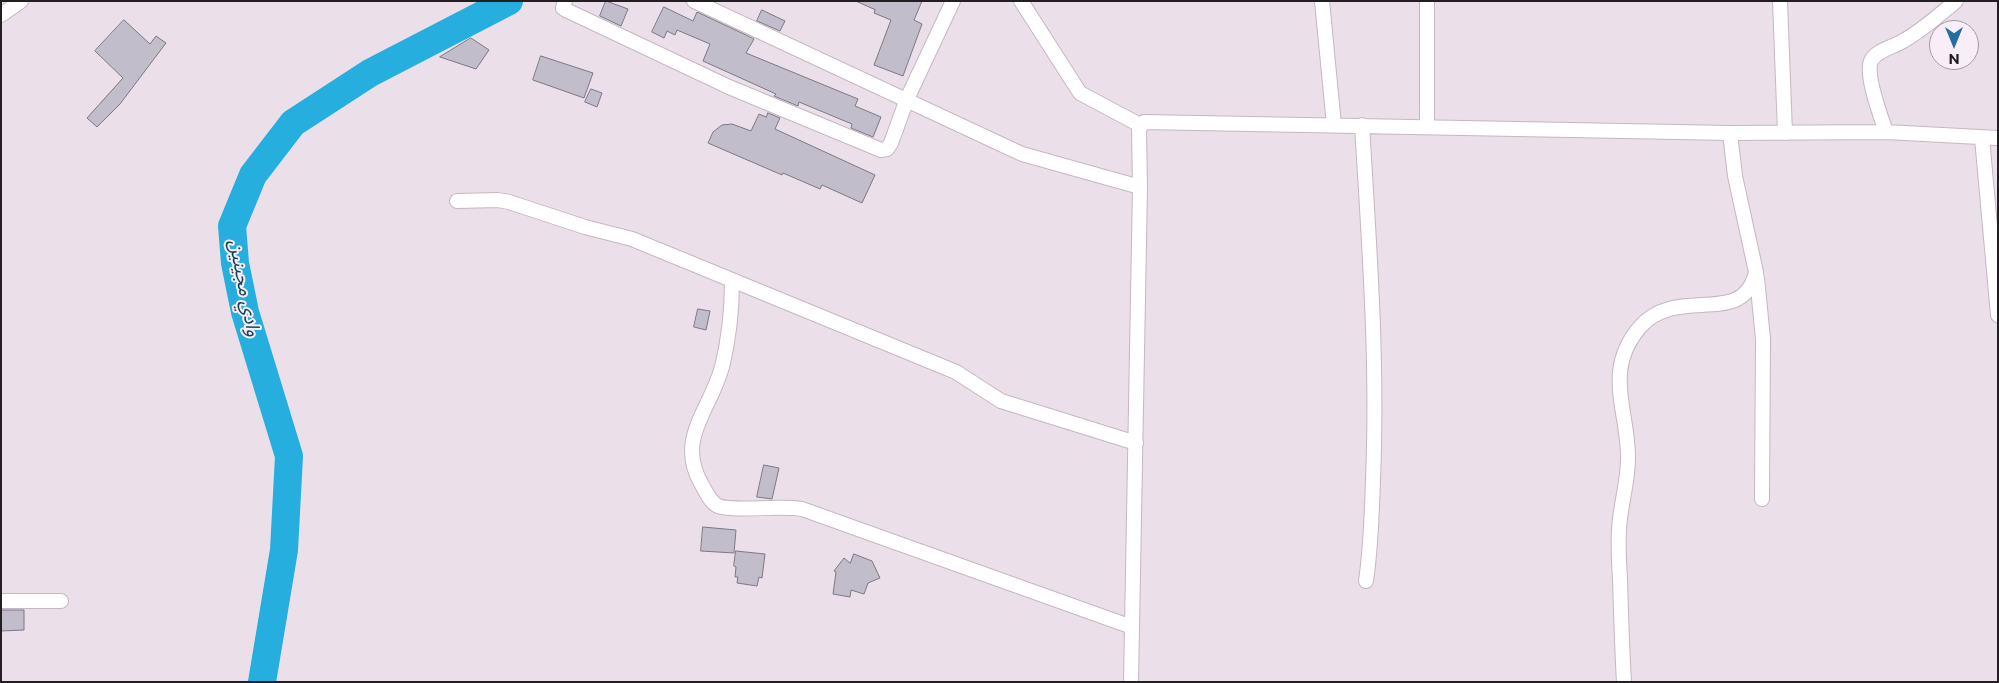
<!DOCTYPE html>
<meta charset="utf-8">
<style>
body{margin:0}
#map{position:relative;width:1999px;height:683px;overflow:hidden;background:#ebe0ea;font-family:Montserrat,sans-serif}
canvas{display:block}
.frame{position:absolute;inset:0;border:2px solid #221e22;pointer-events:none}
.north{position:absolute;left:1929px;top:20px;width:50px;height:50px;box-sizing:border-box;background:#f9edf8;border:1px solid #a39aa2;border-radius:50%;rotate:180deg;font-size:14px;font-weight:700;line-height:20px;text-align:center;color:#221e22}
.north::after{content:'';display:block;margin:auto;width:18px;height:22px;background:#236ea1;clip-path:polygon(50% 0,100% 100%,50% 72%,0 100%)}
</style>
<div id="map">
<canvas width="1999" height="683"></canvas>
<div class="frame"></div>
<div class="north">N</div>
</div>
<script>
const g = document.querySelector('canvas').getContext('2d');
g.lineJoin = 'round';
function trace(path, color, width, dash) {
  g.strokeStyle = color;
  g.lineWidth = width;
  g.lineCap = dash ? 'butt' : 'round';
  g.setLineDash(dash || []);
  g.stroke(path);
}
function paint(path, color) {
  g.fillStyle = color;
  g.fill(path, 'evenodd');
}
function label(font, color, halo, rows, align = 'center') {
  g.font = font + ' Montserrat,"Noto Sans Arabic",sans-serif';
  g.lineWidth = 4;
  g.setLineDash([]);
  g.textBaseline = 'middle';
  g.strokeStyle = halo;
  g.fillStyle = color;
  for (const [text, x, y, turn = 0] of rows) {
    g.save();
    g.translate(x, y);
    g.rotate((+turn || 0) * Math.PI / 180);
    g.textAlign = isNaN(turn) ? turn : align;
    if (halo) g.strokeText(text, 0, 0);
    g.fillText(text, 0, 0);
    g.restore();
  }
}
trace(new Path2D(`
 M262,682L284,550L289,456L245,312L235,263L232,226L253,175L293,123L370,73L509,1`), '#25aede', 28);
const building = new Path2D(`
 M606,1L628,9L621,26L600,16Z
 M856,1H922L914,20L922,24L903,76L874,65L891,20L874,13L875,10Z
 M664,7L693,21L697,12L746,35L754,39L746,53L858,99L855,106L881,117L873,137L851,128L852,124L799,102L798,106L774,96L776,94L703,61L710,44L677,30L675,35L667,31L664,38L652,32Z
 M762,10L785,21L780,31L757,21Z
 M124,20L150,44L156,36L166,43L120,104L97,127L87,118L123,78L95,51Z
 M471,38L489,50L476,69L440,57Z
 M541,56L593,73L584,98L533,80Z
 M591,89L602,93L597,107L585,102Z
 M768,113L780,118L775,129L875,175L862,203L822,185L820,189L783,173L782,175L708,143L713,132L722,125L732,124L751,131L759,114L766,117Z
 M698,309L710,311L706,330L694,327Z
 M764,465L779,468L772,499L757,497Z
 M703,527L736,530L734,553L701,551Z
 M736,551L765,554L762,578L759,577L757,586L737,583L738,577H735L736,567L734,566Z
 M854,554L872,561L880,578L868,583L864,594L851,590L850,597L833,594L836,572L834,571L844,558L850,563Z
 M1,610H24V630L1,631Z`);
paint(building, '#c2bdca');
trace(building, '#7b7783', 1);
const street = new Path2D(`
 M565,1L563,8L566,10L729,87L881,150L887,149L891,143L907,99L953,1
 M694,1L1022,154L1140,187
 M1021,1L1080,93L1140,125
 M1322,1L1334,125
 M1780,1L1785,133
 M1,15L21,1
 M1362,125C1369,243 1378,360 1373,479C1372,513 1371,547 1366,581
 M1427,126V1
 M1886,132C1881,117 1865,75 1871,61C1876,50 1894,47 1903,41C1923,30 1939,15 1956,1
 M1982,138L1998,315
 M457,201L498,200L509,202L585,227L632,239L956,372L1001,401L1136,443
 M1757,278L1763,339L1762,499
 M732,280C732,309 729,339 722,367C710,411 675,439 702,485C706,492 710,502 718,506C735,512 778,505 802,509L1132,627
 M1,601H61
 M1131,682L1140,187L1139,129L1144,122L1730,133L1886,132L1998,138
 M1624,682C1622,648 1621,614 1620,579C1619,563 1618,546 1619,530C1620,506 1628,483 1628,459C1629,412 1602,371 1640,327C1677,284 1743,329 1756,272L1735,176L1730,133`);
trace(street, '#c3b8c2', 16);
trace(street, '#fff', 14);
label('italic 19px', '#0f4559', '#f9edf8', [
 ["وادي مجينين",244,288,79]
]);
</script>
